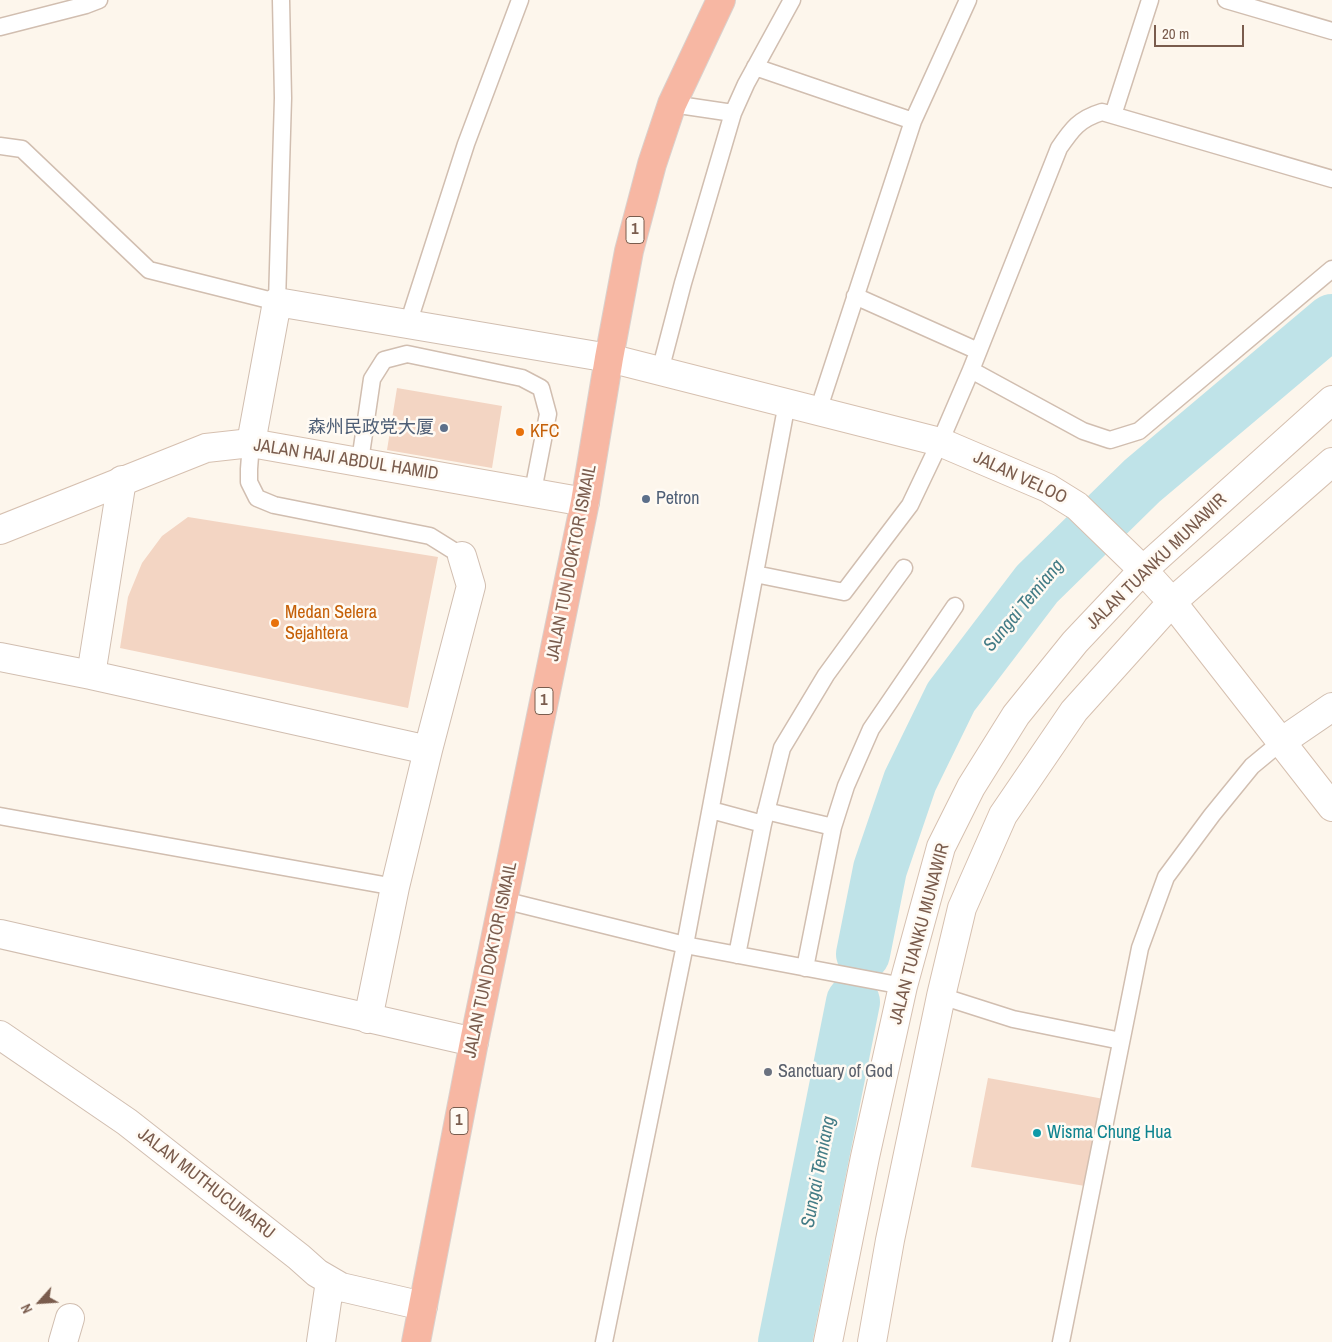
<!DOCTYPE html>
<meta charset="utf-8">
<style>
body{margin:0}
#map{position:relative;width:1332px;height:1342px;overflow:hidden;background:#fdf6ec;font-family:"Archivo Narrow",sans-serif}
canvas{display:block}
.north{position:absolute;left:15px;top:1277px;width:50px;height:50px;-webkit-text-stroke:4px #fffaf3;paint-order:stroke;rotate:244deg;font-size:14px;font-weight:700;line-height:20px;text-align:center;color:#7a5c4d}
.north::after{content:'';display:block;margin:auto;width:18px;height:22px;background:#7a5c4d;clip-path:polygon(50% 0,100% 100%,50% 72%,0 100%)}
.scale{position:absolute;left:1154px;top:25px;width:90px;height:22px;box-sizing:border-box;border:2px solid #7a5c4d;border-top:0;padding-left:6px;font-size:15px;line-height:18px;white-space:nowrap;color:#7a5c4d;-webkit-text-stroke:4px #fffaf3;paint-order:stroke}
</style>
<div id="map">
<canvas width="1332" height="1342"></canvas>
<div class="north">N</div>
<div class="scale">20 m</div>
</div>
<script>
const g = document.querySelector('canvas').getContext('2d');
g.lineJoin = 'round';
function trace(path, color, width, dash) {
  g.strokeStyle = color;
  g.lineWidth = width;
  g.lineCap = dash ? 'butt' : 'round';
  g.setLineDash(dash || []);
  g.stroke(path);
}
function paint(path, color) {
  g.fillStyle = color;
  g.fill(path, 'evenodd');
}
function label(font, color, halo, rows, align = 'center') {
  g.font = font + ' "Archivo Narrow","Noto Sans SC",sans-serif';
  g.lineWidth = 5;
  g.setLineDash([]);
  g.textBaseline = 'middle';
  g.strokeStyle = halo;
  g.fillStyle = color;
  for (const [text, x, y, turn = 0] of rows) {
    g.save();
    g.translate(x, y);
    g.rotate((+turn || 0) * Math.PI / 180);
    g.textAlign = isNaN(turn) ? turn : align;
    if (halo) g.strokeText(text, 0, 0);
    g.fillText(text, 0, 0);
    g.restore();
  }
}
trace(new Path2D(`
 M863,954L880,869L910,781L951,697L1037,584L1142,481L1332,321
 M785,1342L853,1002`), '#bfe3e8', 54);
paint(new Path2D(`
 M397,388L502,406L492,468L387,450Z
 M188,517L438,557L408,708L120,648L128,597L142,563L162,536Z
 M988,1078L1104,1099L1085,1186L971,1167Z`), '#f3d5c3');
const lane = new Path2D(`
 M1226,0L1332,31
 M0,27L86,5L99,0
 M755,67L913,121
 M672,104L733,113
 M1113,115L1150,0
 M0,146L22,149L149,270L277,302L283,98L281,0
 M855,296L978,351
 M408,324L466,144L520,0
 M971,370L1083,431L1110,440L1139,431L1332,269
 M660,371L683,283L733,113L746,84L792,0
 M818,411L913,121L968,0
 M251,443L249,469V482L257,498L274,505L430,536L462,556
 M360,461L372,379L384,360L407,354L522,378L541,388L548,414L533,491
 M755,574L844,592L910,505L940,442L971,370L1059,148C1072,129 1079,119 1102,112L1332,179
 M711,810L763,824
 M766,811L833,827
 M0,816L395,887
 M503,900L685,945L903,986
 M737,955L763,824L782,748L826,675L904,568
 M805,968L833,827L846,786L871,729L955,606
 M941,996L1013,1019L1121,1041
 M604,1342L685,945L787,403
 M1061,1342L1140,948L1166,877L1212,815L1252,766L1281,742`);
const street = new Path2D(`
 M251,443L277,302L609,358
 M122,480L91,675L428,750L395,887L368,1019
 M0,657L91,675
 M1281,742L1332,707
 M428,750L471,586L462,556
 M0,934L474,1042
 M0,1035L127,1122L299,1257L317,1273L341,1287L423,1306
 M63,1342L70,1318
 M321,1342L330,1281`);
const secondary = new Path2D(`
 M609,358L940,442L1048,488L1077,506L1143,570L1172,602L1332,807
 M0,530L206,448L251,443L585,502
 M828,1342L865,1157L903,986L941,847L971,787L1016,715L1075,642L1143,570L1332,400
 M872,1342L890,1240L941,996L962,908L1003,815L1074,711L1172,602L1332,462`);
const highway = new Path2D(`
 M416,1342L474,1042L585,502L609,358L629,251L652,164L672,104L721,0`);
trace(lane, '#d1beb0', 19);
trace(street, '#d1beb0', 30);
trace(secondary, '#d6c0b0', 30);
trace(highway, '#dad1cd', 30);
trace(lane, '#fff', 16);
trace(street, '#fff', 28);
trace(secondary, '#fff', 28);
trace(highway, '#f7b7a3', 28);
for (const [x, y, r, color] of [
 [444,428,5,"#5c6f8a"],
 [520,432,5,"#e8710a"],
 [646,499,5,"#5c6f8a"],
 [275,623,5,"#e8710a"],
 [768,1072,5,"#6b7280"],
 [1037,1133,5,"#0f9aa8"]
]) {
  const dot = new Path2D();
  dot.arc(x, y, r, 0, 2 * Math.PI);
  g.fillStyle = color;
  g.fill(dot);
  trace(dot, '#fffaf3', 2);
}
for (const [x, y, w] of [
 [635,230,18],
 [544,701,18],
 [459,1121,18]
]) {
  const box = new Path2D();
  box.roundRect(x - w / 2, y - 13.5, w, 27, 4);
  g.fillStyle = '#fffaf3';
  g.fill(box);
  trace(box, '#7a5c4d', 1);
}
label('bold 16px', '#7a5c4d', null, [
 ["1",635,230],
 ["1",544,701],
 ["1",459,1121]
]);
label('18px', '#4e5e75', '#fffaf3', [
 ["森州民政党大厦",434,428],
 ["Petron",656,499,"left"]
], 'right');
label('18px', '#c56008', '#fffaf3', [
 ["KFC",530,432],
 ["Medan Selera",285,613],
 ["Sejahtera",285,634]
], 'left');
label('18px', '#7a5c4d', '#fffaf3', [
 ["JALAN HAJI ABDUL HAMID",346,460,9],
 ["JALAN VELOO",1020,478,25],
 ["JALAN TUANKU MUNAWIR",1157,562,-44],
 ["JALAN TUN DOKTOR ISMAIL",572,563,-79],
 ["JALAN TUANKU MUNAWIR",920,934,-75],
 ["JALAN TUN DOKTOR ISMAIL",491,960,-78],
 ["JALAN MUTHUCUMARU",206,1184,38]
]);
label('18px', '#5b616d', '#fffaf3', [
 ["Sanctuary of God",778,1072]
], 'left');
label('18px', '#0d838f', '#fffaf3', [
 ["Wisma Chung Hua",1047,1133]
], 'left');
label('italic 19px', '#437c86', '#fffaf3', [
 ["Sungai Temiang",1024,606,-50],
 ["Sungai Temiang",819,1172,-79]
]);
</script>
